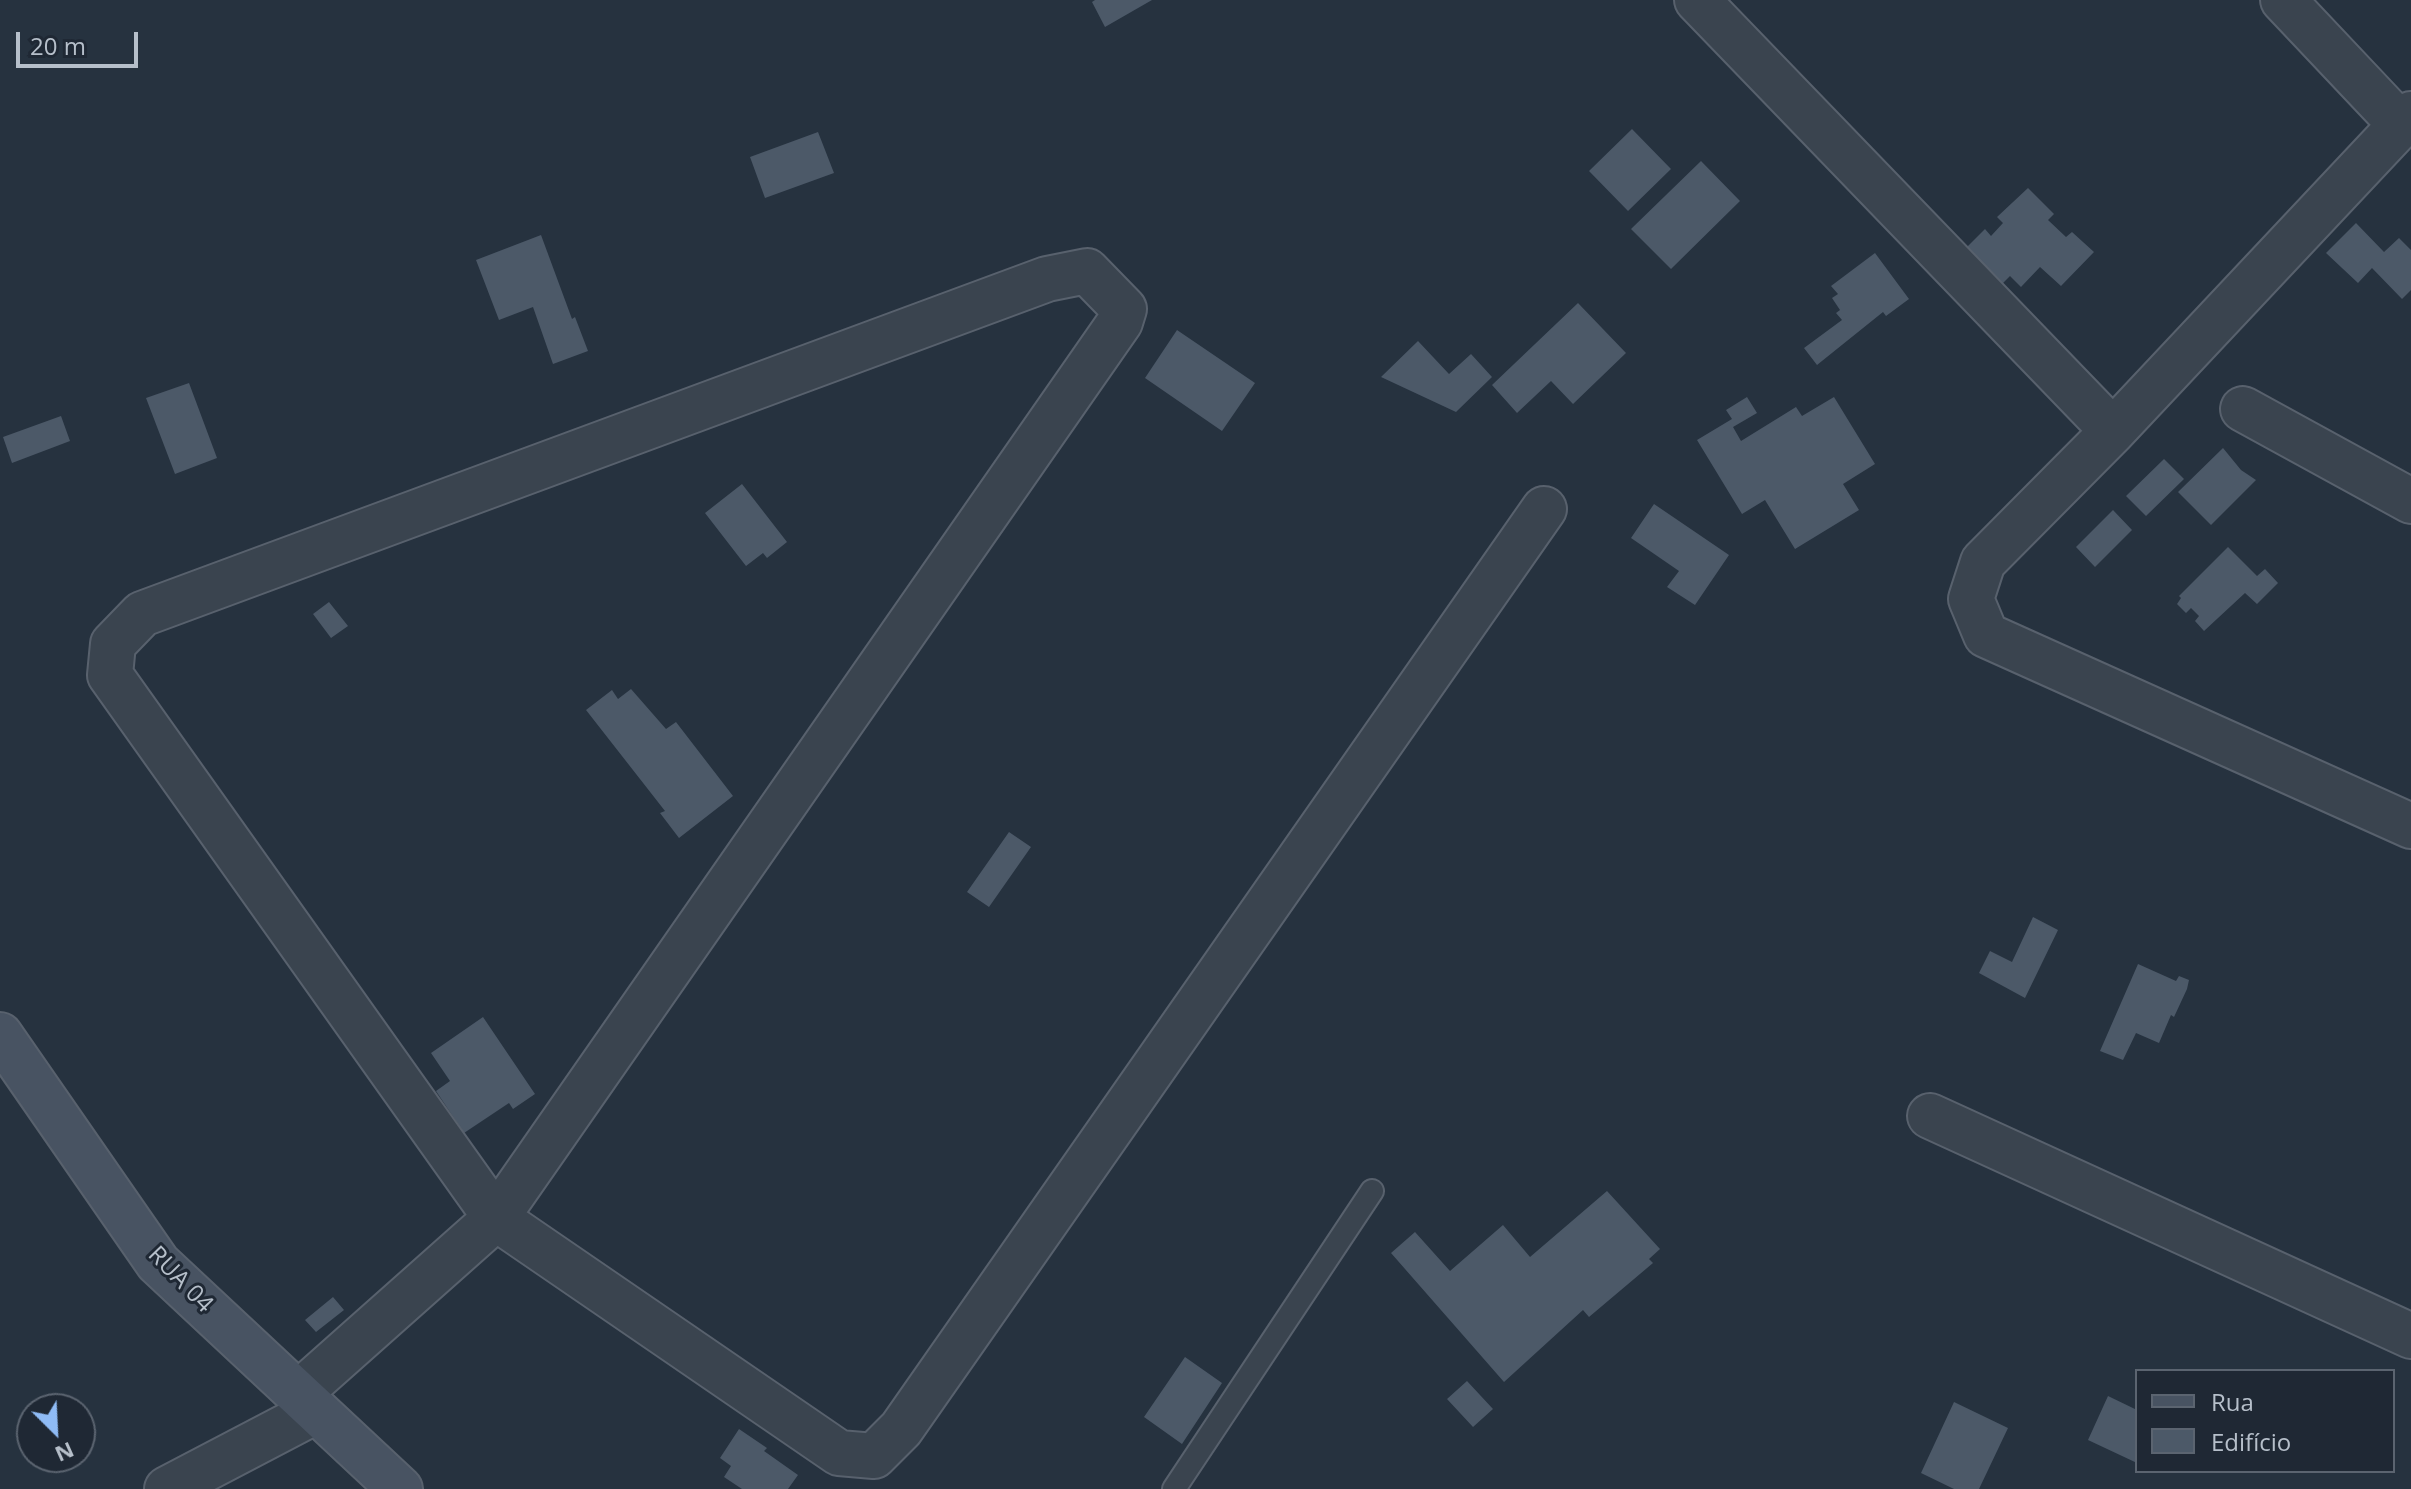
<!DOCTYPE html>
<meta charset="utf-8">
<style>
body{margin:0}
#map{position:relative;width:2411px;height:1489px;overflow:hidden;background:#26323f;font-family:"Open Sans",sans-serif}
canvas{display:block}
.legend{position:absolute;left:2135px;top:1369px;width:260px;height:104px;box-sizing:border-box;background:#1f2834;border:2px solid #5b6470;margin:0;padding:10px 14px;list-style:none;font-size:24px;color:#b6bfca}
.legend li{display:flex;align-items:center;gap:16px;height:40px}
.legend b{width:40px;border:2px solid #5b6470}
.north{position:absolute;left:16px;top:1393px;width:80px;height:80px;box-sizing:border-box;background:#1f2834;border:2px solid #5b6470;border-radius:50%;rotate:156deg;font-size:22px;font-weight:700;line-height:32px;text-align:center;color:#b6bfca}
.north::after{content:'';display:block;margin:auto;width:28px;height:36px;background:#8fbbf5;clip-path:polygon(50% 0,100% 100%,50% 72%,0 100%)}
.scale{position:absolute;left:16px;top:32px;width:122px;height:36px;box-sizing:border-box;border:4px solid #b6bfca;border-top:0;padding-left:10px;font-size:24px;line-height:28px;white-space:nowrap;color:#b6bfca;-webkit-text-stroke:6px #1f2834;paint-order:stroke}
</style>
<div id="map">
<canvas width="2411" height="1489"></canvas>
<ul class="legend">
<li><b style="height:10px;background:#485362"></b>Rua</li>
<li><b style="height:22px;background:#4c5968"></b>Edifício</li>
</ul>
<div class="north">N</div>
<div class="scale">20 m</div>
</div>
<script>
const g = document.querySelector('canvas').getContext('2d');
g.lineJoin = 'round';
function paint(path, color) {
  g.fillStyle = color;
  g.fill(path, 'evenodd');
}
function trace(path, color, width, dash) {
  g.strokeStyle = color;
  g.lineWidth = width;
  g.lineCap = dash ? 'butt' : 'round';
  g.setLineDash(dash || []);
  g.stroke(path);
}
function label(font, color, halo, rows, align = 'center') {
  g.font = font + ' "Open Sans",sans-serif';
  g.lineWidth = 6;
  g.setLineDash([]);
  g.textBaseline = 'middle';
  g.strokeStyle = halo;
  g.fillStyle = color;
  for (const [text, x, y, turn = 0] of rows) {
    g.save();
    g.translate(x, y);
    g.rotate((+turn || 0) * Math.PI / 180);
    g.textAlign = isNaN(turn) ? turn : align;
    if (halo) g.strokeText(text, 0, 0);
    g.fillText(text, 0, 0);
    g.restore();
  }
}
paint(new Path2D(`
 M1095,0H1152L1105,27L1092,2Z
 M1632,129L1671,169L1628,211L1589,171Z
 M818,132L834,173L765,198L750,157Z
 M1701,161L1740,201L1671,269L1631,229Z
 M2028,188L2054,214L2048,220L2066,237L2072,232L2094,252L2061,286L2040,267L2021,287L2010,276L1996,290L1964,250L1985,229L1991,236L2003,223L1997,217Z
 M2356,223L2384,252L2399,238L2411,250V290L2402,299L2372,268L2358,283L2326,253Z
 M541,235L572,319L575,317L588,351L553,364L533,307L499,320L476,260Z
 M1875,253L1909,299L1886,316L1883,312L1817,365L1804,348L1842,320L1836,313L1840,310L1832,298L1838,294L1831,286Z
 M1578,303L1626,353L1573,404L1551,381L1517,413L1492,385Z
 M1177,330L1255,383L1222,431L1145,378Z
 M1418,341L1449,374L1471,354L1492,377L1456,412L1381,377Z
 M189,383L217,458L175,474L146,398Z
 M1747,397L1757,413L1733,427L1741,441L1796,407L1802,416L1834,397L1875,464L1843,484L1859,510L1795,549L1765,500L1742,514L1697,440L1732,419L1726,410Z
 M61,416L70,441L12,463L3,437Z
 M2223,448L2241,470L2256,480L2211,525L2178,492Z
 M2164,459L2184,479L2146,516L2126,496Z
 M742,484L787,542L767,558L763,553L746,566L705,513Z
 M1654,504L1729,555L1695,605L1667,587L1679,571L1631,538Z
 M2113,510L2132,530L2095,567L2076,547Z
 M2228,547L2257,576L2265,569L2278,583L2257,604L2245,593L2204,631L2195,621L2199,616L2191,608L2186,613L2177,604L2181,598L2179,596Z
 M329,602L348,626L331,638L313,614Z
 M631,689L666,729L676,722L733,796L679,838L660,813L665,811L586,710L612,690L618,699Z
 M1009,832L1031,847L989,907L967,892Z
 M2033,917L2058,930L2025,998L1979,973L1990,951L2012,962Z
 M2138,964L2176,981L2179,976L2189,980L2187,989L2174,1017L2171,1015L2159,1043L2136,1033L2123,1060L2100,1051Z
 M483,1017L535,1094L513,1109L509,1103L464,1133L436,1091L450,1081L431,1053Z
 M1607,1191L1660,1249L1649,1259L1653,1263L1589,1317L1583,1310L1504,1382L1391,1253L1415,1232L1450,1271L1503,1225L1530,1257Z
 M333,1297L344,1310L316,1332L305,1320Z
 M1185,1357L1222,1383L1182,1444L1144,1417Z
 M1467,1381L1493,1409L1473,1427L1447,1399Z
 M2108,1396L2137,1410V1463L2088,1440Z
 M1954,1402L2008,1428L1979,1489H1954L1921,1473Z
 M739,1429L767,1448L764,1451L798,1475L788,1489H742L724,1477L731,1466L720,1458Z`), '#4c5968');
const lane = new Path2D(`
 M1174,1489L1372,1191`);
const street = new Path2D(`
 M1697,0L2113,431
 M2283,0L2401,125
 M2411,114L2113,431L1983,562L1971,599L1986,635L2411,826
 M2243,409L2411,501
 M1930,1116L2411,1336
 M298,1394L496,1218L1120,322L1124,309L1087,271L1047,279L142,614L113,644L110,675L496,1218L839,1453L874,1456L901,1429L1544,509
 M167,1489L316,1411`);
const secondary = new Path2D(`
 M0,1035L158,1263L400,1489`);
trace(lane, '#58616d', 26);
trace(street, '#58616d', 48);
trace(secondary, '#58616d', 48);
trace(lane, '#3a444f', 22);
trace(street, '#3a444f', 44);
trace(secondary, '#485362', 44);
label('24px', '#b6bfca', '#1f2834', [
 ["RUA 04",180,1280,46]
]);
</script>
